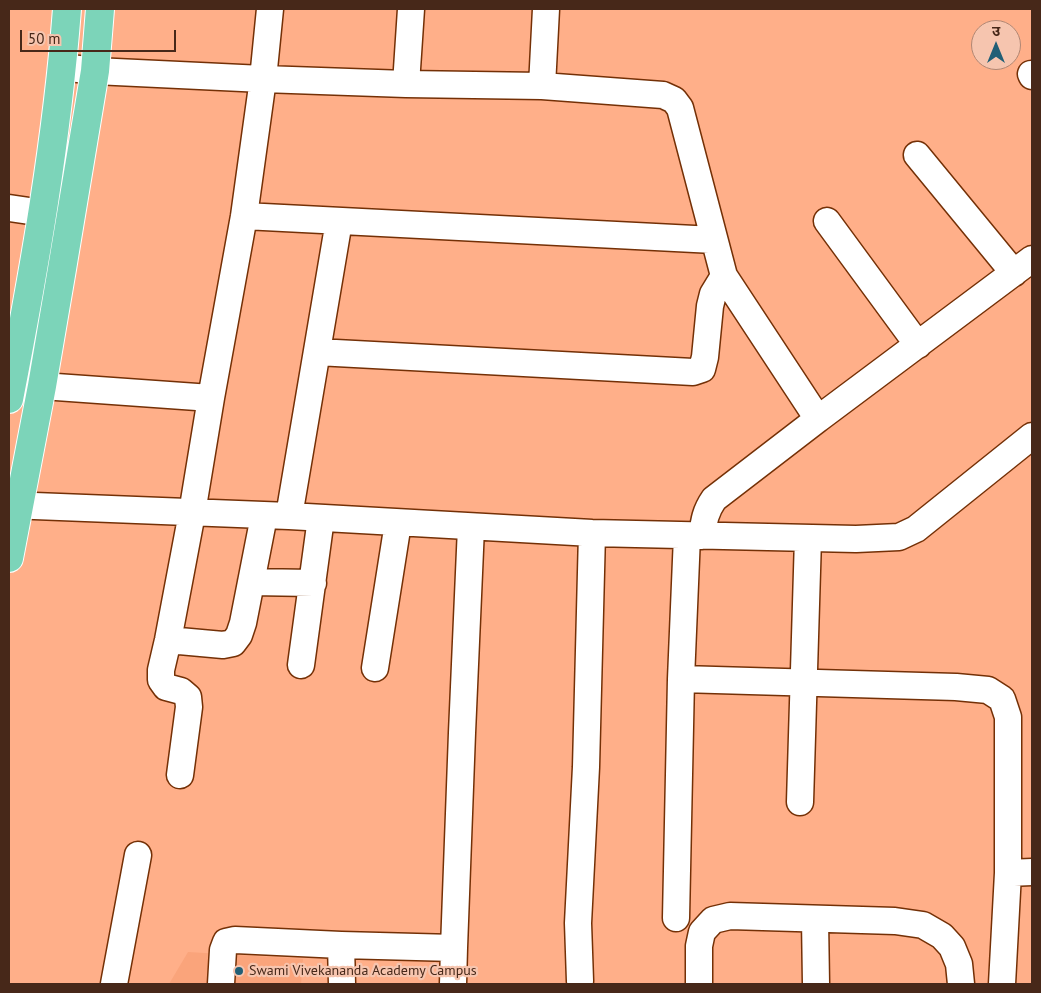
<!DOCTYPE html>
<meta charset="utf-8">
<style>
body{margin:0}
#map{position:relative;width:1041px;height:993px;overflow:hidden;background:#ffaf89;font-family:"PT Sans","Noto Sans Devanagari",sans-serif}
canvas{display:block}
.frame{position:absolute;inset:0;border:10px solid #472819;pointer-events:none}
.north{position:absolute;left:971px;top:20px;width:50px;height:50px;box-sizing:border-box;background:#f6c5af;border:1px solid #b08673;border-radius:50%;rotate:0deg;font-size:14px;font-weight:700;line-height:20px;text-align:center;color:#472819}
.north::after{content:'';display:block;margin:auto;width:18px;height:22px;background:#215f76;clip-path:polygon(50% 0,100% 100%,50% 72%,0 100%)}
.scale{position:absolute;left:20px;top:30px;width:156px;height:22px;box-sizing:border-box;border:2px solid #472819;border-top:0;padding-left:6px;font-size:15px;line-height:18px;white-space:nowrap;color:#472819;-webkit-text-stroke:4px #f6c5af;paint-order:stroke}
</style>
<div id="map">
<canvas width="1041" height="993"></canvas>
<div class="frame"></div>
<div class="north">उ</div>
<div class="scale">50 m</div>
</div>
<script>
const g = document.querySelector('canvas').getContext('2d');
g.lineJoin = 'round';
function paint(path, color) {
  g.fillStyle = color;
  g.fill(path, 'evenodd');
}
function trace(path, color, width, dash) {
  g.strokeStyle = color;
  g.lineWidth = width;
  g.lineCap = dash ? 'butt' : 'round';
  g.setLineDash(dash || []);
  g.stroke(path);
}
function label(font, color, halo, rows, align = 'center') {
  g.font = font + ' "PT Sans",sans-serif';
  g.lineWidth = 4.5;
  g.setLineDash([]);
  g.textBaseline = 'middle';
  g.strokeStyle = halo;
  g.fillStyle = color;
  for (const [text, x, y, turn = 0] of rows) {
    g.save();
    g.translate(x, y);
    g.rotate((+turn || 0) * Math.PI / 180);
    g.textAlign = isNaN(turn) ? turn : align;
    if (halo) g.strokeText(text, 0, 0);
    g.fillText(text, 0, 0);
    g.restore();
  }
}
paint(new Path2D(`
 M188,952L303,959L301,984H169Z`), '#faa47b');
const minor = new Path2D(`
 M62,67L95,71L263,79L406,84L542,86L663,95L674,100L680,108L724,276L818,419L714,499C705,512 704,521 702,536
 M1031,74L1032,76
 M406,84L411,9
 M542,86L546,9
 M917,155L1014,273
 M9,208L43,213
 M244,216L714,240
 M827,221L918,345
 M317,352L693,372L702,369L705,357L710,306L713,294L724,276
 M42,386L211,398
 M818,419L1032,259
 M9,505L289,516L592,533L856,539L899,537L916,529L1032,436
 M289,516L339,221
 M251,582L313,583
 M168,640L223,645L233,643L239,635L243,623L264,516
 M301,665L321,518
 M375,668L398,523
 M681,679L956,687L988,690L1002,699L1008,717V873L1002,984
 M180,775L189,707L188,697L181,691L166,687L161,680V670L168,640L192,513L211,398L244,216L263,79L270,9
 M800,802L808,538
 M1008,873L1032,872
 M676,918L681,679L687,536
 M815,919L816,984
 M341,945L342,984
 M580,981L578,923L586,767L592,533
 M114,984L138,855
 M221,984L223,950L226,942L235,940L341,945L454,948
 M453,984L454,948L462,733L471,527
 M699,984V946L702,932L713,920L730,916L895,921L923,925L942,936L952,947L959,964L961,984`);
const major = new Path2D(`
 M9,399C34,270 57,140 67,9
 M9,558L42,386L62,269L95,71L100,9`);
trace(minor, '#743006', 29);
trace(major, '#fff', 30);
trace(minor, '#fff', 26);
trace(major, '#7cd4b9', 28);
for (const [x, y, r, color] of [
 [239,971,5,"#215f76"]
]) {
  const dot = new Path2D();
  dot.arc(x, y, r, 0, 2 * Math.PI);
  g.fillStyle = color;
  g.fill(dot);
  trace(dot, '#f6c5af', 2);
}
label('14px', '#472819', '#f6c5af', [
 ["Swami Vivekananda Academy Campus",249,971]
], 'left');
</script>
